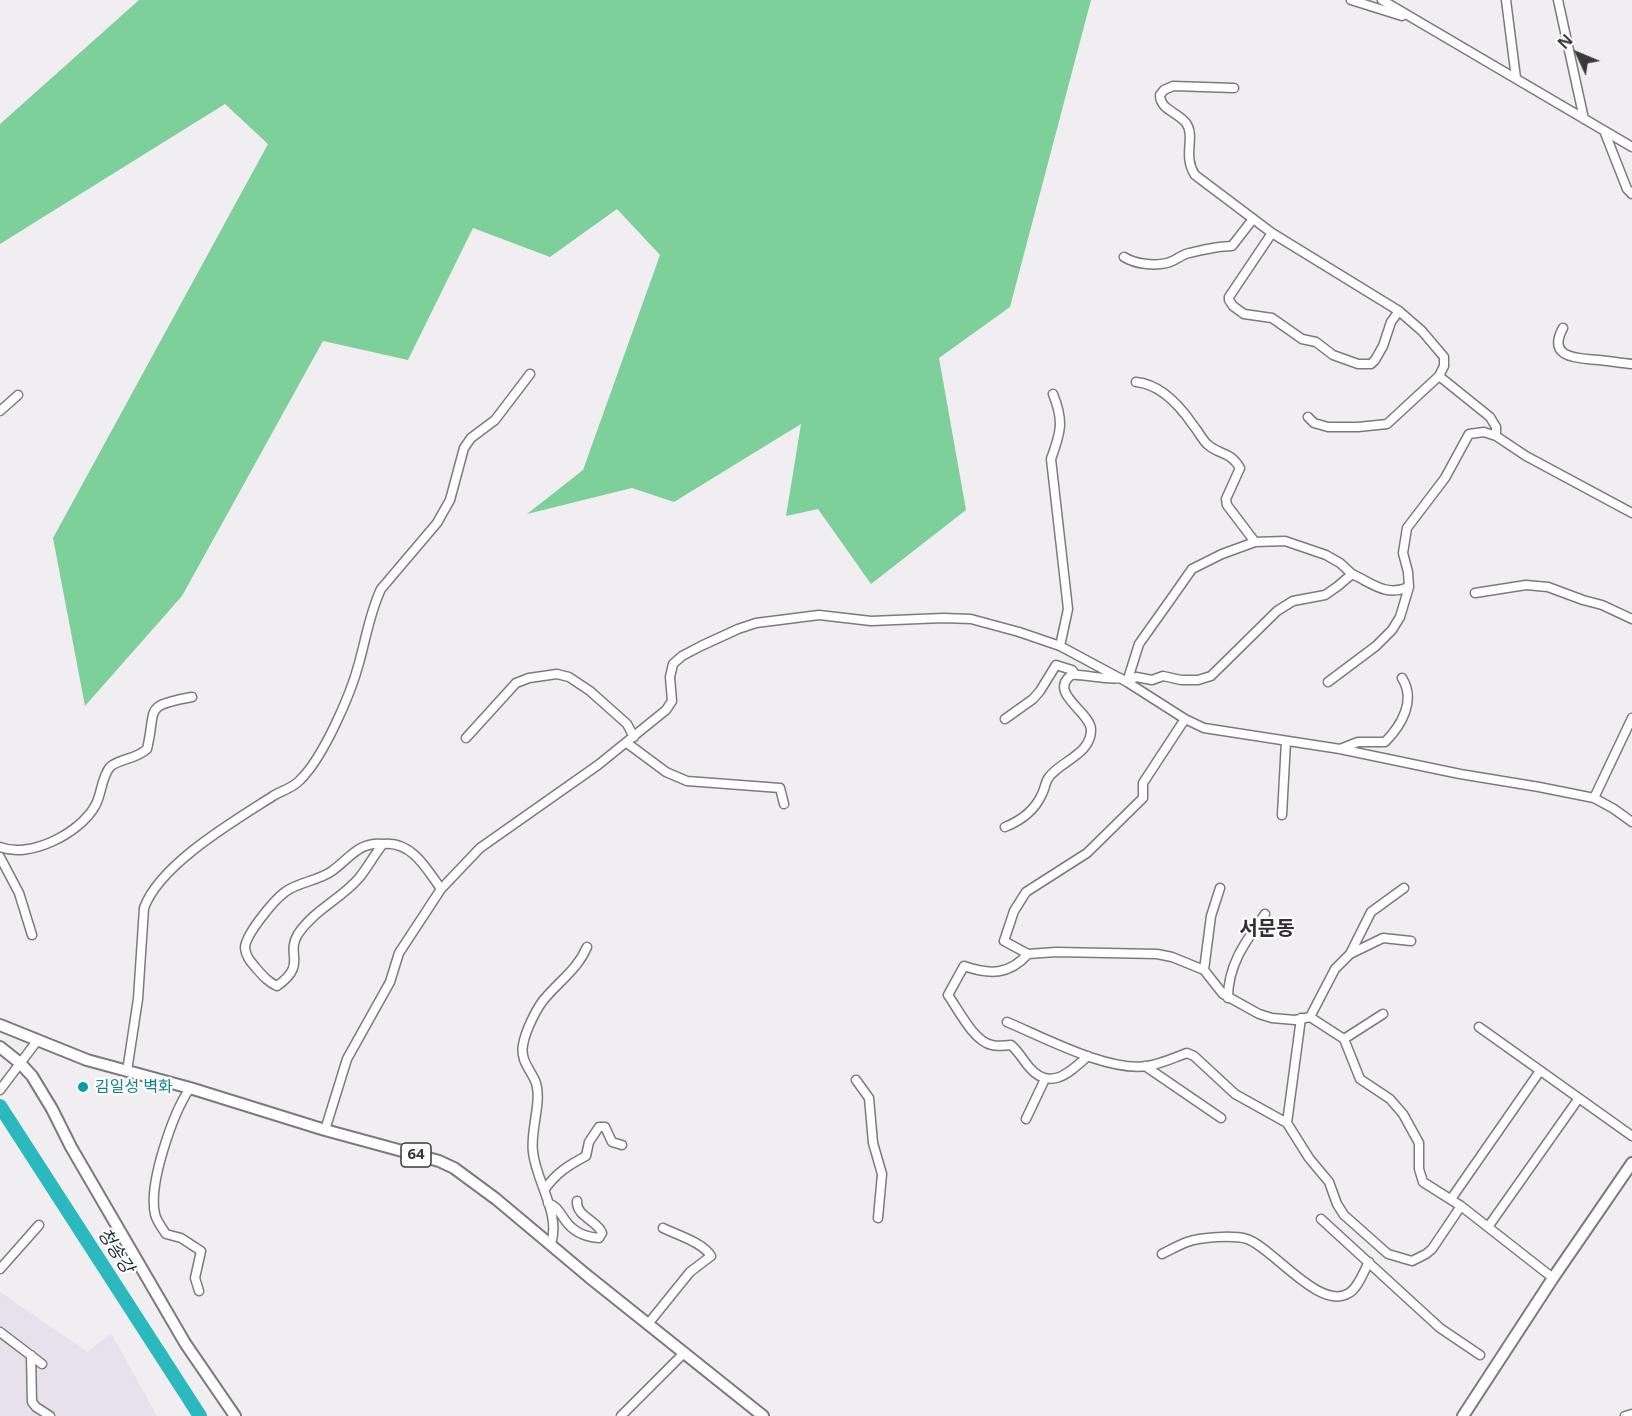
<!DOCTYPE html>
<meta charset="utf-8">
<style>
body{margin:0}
#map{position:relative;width:1632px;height:1416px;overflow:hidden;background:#f1eef2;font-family:"Noto Sans",sans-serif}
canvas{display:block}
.north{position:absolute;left:1548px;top:24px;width:60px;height:60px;-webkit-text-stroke:4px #fff;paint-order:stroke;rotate:314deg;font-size:16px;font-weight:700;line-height:24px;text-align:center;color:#3a393a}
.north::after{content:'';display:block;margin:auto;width:21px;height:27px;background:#3a393a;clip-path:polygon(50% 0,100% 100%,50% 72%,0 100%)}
</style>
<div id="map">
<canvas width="1632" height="1416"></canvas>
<div class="north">N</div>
</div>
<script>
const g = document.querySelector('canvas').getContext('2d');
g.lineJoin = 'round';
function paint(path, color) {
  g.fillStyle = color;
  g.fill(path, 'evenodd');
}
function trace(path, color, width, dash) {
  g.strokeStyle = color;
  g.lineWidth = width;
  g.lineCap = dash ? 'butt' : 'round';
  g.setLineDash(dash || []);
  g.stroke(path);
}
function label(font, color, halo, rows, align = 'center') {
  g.font = font + ' "Noto Sans","Noto Sans KR",sans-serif';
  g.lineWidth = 4.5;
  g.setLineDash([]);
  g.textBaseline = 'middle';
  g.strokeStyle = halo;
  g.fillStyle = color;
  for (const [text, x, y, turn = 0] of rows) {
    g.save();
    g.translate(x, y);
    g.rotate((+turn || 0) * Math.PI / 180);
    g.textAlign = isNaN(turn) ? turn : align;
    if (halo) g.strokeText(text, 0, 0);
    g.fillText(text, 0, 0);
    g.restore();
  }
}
paint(new Path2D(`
 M0,1292L88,1352L111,1333L157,1416H0Z`), '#e7e1eb');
paint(new Path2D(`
 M139,0H1091L1010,307L939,358L966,510L871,584L818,509L786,516L801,424L674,502L632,488L527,514L583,470L660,255L617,209L550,257L473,228L408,360L323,341L182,596L85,706L53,538L268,144L225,104L0,244V124Z`), '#7dd099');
trace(new Path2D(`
 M0,1106L200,1416`), '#2ab9bc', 14);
const minor = new Path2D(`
 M1351,0L1402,16
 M1382,0L1632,147
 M1506,0L1516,78
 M1558,0L1584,119
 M1234,88L1173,86L1164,90L1160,95C1160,110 1178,112 1186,123C1196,137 1182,155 1195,175L1272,233L1399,311L1422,331L1444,357V366L1439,376L1387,424L1358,427H1328L1314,423L1308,417
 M1605,133L1627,189L1632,194
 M1272,233L1229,297V300L1233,306L1244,314L1272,318L1302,339L1316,342L1333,355L1358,364H1371L1375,360L1383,346L1391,322L1399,311
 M1124,257C1135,264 1154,266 1167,263C1175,261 1181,255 1189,253C1202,250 1218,246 1232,246L1253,219
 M1563,328C1546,359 1579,358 1598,360C1609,361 1621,363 1632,364
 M1439,376L1490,417L1496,427V436L1526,456L1632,513
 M1136,382C1160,384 1180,406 1193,425C1198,431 1202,439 1207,444C1220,456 1229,450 1240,468L1226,499L1227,505L1255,542
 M1053,394C1064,421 1061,432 1051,459L1068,609L1060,646
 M0,411L18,395
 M1475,593L1526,585L1548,587L1583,600L1602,605L1632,619
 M1127,682L1136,677L1152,680L1163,676L1181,680H1198L1211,676L1277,611L1293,601L1325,595L1338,586L1352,574C1372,583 1385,597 1409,587
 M1127,682L1139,644L1178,589L1192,569L1222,554L1255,542L1285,541L1326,555L1340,563L1352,574
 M1328,682L1376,646L1392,630L1400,617L1409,587L1408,572L1403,553L1407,528L1445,478L1469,434L1484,432L1496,436
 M1005,719L1033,699L1040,691L1056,665L1072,670L1075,674
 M466,738L516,683L529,678L557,674L569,677L590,691L627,724L634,737
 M627,743L666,772L687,781L780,788L784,804
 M1340,749L1358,742H1385C1402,725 1416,700 1402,678
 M1594,798L1632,718
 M1282,815L1286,741
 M1005,827C1020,821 1035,810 1042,794C1045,789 1045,782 1049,777C1061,761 1091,754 1091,730C1091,712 1049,694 1070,676C1075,672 1108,681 1120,678
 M383,844C359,841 349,859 332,871C318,881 298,882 285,892C274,900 245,935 245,948C246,957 251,962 256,968C263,976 268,982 277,986C308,964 285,955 298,934C314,910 341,899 359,878C368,867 374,855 383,844C411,840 427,869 441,889
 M0,847C30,859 80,833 95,806C102,794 101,778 110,767C120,758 135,760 147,749C157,708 142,706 192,697
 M0,857L19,893L32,935
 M1028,954L1004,941L1014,911L1026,892L1087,853L1143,798V783L1185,719
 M1350,954L1383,938L1411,941
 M1204,970L1211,916L1220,888
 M1228,998C1228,964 1246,941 1265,914
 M1310,1017L1335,969L1350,954L1371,912L1404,888
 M1007,1022C1043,1037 1108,1072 1147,1066C1161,1064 1173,1058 1187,1053L1194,1056L1235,1094L1287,1123L1309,1158L1329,1182L1337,1204L1344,1215L1388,1254L1412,1261L1426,1254L1432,1249L1461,1206L1553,1278
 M1479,1027L1632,1136
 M1344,1039L1383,1014
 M1088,1056C1070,1072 1050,1092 1029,1067C1023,1060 1019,1052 1011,1045C1005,1045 998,1047 992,1045C974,1042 958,1009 948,995L964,966C990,975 1009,975 1028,954L1056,952L1157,954L1172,957L1204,970L1223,994L1259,1014L1272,1018L1295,1020L1310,1017L1344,1039L1360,1079L1390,1099L1403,1114L1419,1143V1169L1423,1182L1461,1206
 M1145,1066L1221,1118
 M127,1071L138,999L144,908C160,864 234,821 273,796C281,791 293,788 300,780C323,758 351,694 359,663C366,638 370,612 381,589L437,523L450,500L464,448L471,438L495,420L530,374
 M856,1080L869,1098L873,1143L882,1174L878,1218
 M190,1088C173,1113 148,1184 155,1214C156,1220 162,1228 166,1234L181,1238L201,1251L195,1278L199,1291
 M0,1090L37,1041
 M1026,1119L1045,1079
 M1287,1123L1301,1018
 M325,1130L347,1059L390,982L399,953L441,889L480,848L598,765L666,710L672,701L670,677L673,664L682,656L701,646L738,629L756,623L819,615L871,621L943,618L971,619L1019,632L1060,646L1127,682L1185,719L1204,728L1340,749L1460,774L1539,787L1594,798L1614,809L1632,822
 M545,1189C556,1173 569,1165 586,1156L589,1142L599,1127H605L612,1142L622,1145
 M1451,1199L1540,1071
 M548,1203C558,1207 559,1212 565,1220C573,1232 586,1237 599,1238L602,1233C597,1220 576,1217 577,1201
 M1321,1219L1440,1328L1480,1355
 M1488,1227L1579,1098
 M551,1244C561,1213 536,1182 533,1152C530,1131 542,1102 536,1083C531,1070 520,1061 523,1045C525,1032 537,1006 547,996C562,979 578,968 587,947
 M1162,1254C1170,1250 1179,1245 1187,1242C1201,1237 1233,1235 1247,1239C1272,1247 1320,1312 1349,1293C1358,1288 1364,1271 1369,1262
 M0,1269L39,1225
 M648,1324L690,1272L711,1256C702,1242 677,1235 663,1228
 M0,1332L42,1364
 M31,1355L32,1402L36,1407L50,1416
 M621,1416L684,1353
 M1625,1416L1632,1414`);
const major = new Path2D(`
 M0,1025L87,1060L190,1088L325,1130L439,1161L454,1168L496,1199L589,1277L763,1416
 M0,1047L20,1063L32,1076L52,1109L71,1147L185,1343L235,1416
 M1463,1416L1553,1278L1632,1163`);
trace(minor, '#7c7a7d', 11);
trace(major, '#7c7a7d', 14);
trace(minor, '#fff', 8);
trace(major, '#fff', 10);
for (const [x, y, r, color] of [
 [83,1087,6,"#0f9aa8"]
]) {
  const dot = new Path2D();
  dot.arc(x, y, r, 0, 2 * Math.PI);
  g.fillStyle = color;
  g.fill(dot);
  trace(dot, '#fff', 2);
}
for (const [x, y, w] of [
 [416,1155,30]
]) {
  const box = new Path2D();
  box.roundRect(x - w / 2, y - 12, w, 24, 4.5);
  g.fillStyle = '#fff';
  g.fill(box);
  trace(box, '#3a393a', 1.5);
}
label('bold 15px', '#3a393a', null, [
 ["64",416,1155]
]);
label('16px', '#0d838f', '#fff', [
 ["김일성 벽화",95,1087]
], 'left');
label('italic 18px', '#182f2f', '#fff', [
 ["청송강",115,1251,57]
]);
label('bold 20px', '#323033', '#fff', [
 ["서문동",1267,929]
]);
</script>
